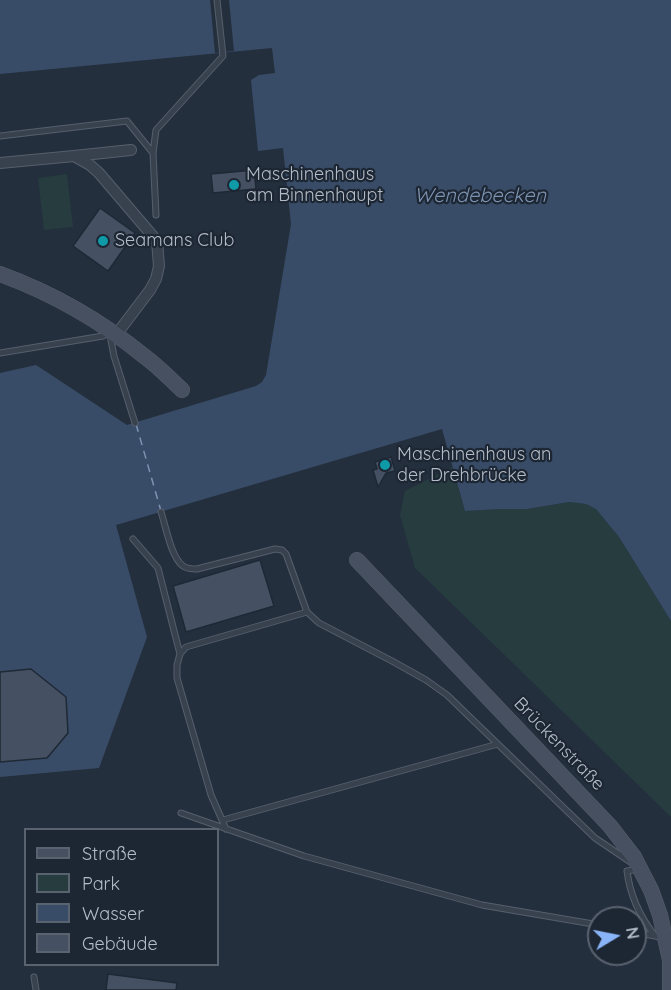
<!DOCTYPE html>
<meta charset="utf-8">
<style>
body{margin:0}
#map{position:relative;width:671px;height:990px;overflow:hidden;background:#242f3e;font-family:Quicksand,sans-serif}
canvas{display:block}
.legend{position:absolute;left:24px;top:828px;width:195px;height:138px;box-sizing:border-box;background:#1d2633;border:2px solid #59626f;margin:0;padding:8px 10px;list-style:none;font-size:18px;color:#b4bcc9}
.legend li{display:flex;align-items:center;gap:12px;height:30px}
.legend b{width:30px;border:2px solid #59626f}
.north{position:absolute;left:587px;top:906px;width:60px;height:60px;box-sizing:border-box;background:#1d2633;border:2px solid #59626f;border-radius:50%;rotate:80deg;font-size:16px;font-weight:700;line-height:24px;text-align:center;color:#b4bcc9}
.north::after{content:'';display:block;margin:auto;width:21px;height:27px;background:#8ab4f8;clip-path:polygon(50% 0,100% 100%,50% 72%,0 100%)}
</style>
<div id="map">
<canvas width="671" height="990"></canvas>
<ul class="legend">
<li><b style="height:8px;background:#465061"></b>Straße</li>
<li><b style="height:16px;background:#263c3f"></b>Park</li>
<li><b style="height:16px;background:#394c67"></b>Wasser</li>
<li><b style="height:16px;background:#455162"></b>Gebäude</li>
</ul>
<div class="north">N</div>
</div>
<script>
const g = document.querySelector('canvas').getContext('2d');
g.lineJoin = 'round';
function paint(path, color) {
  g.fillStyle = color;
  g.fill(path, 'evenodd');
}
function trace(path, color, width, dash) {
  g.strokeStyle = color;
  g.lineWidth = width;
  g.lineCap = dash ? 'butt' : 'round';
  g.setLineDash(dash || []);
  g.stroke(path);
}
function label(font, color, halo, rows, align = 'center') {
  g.font = font + ' Quicksand,sans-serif';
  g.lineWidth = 4.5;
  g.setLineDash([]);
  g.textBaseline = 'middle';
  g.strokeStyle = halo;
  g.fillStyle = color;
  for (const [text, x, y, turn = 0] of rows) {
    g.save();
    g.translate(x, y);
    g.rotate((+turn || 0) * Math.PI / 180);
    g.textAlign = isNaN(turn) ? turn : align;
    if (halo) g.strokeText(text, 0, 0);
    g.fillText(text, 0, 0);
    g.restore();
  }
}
paint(new Path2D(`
 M67,174L73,227L44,230L38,178Z
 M452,467L465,511L501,509H527L569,502L586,504L596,509L619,537L671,621V817L415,568L400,515L405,491Z`), '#263c3f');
paint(new Path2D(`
 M0,0H671V621L619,537L596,509L586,504L569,502L527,509H501L465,511L442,429L116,525L147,637L99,768L0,777V373L36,365L127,425L256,386L262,382L266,375L291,224L283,148L258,151L251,80L259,75L275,73L272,48L0,74Z`), '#394c67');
paint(new Path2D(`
 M210,0H229L234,51L215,53Z`), '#242f3e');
trace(new Path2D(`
 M136,424L161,511`), '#7c92b1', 1.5, [8, 6]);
const building = new Path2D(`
 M254,170L256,189L213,193L211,174Z
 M100,208L135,233L108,271L73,246Z
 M391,457L395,471L386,473L378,487L373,470L377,469L375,462Z
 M260,560L274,606L186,632L173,586Z
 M31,669L66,697L68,733L47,758L0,762V672Z
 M108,974L177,983L176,990H106Z`);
paint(building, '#455162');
trace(building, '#1f2835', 1.5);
const lane = new Path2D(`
 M0,136L127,121L153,153
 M156,215L153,153L156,130L223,56L217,0
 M110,335L114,356L135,423
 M0,353L103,336L109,331
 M161,512C166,527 171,557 183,566C187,569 192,569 197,569L275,549L282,550L286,554L307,612L319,623L392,661L426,680L447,695L595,838L632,863
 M133,539L158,568L180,654L177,665V678L211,795L226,829
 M180,654L186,647L307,612
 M181,813L304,856L482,905L599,925
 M223,820L498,744
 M638,869L627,871C630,895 640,917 655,936L664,938
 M635,932L655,936
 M34,977L36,990`);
const street = new Path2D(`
 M74,156L131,150
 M0,163L74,156L90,165L99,173L157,241L159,266L156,279L150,290L119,331H110`);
const secondary = new Path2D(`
 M0,274C52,293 101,321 144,356C158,366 170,379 182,390
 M357,560L610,826L634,857L651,890L660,915L670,960V990`);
trace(lane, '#565f6c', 7);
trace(street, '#565f6c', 12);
trace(secondary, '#565f6c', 16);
trace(lane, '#38414e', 5);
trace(street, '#38414e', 10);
trace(secondary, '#465061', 15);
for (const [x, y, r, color] of [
 [234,185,6,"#0f9aa8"],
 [103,241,6,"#0f9aa8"],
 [385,465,6,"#0f9aa8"]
]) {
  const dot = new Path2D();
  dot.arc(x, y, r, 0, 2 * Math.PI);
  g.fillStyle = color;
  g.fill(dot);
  trace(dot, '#1d2633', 2);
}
label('18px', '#b4bcc9', '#1d2633', [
 ["Maschinenhaus",246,175],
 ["am Binnenhaupt",246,196],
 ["Seamans Club",115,241],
 ["Maschinenhaus an",397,455],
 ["der Drehbrücke",397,476]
], 'left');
label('18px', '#b4bcc9', '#1d2633', [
 ["Brückenstraße",559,744,46]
]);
label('italic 20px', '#7c92b1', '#1d2633', [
 ["Wendebecken",480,196]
]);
</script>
